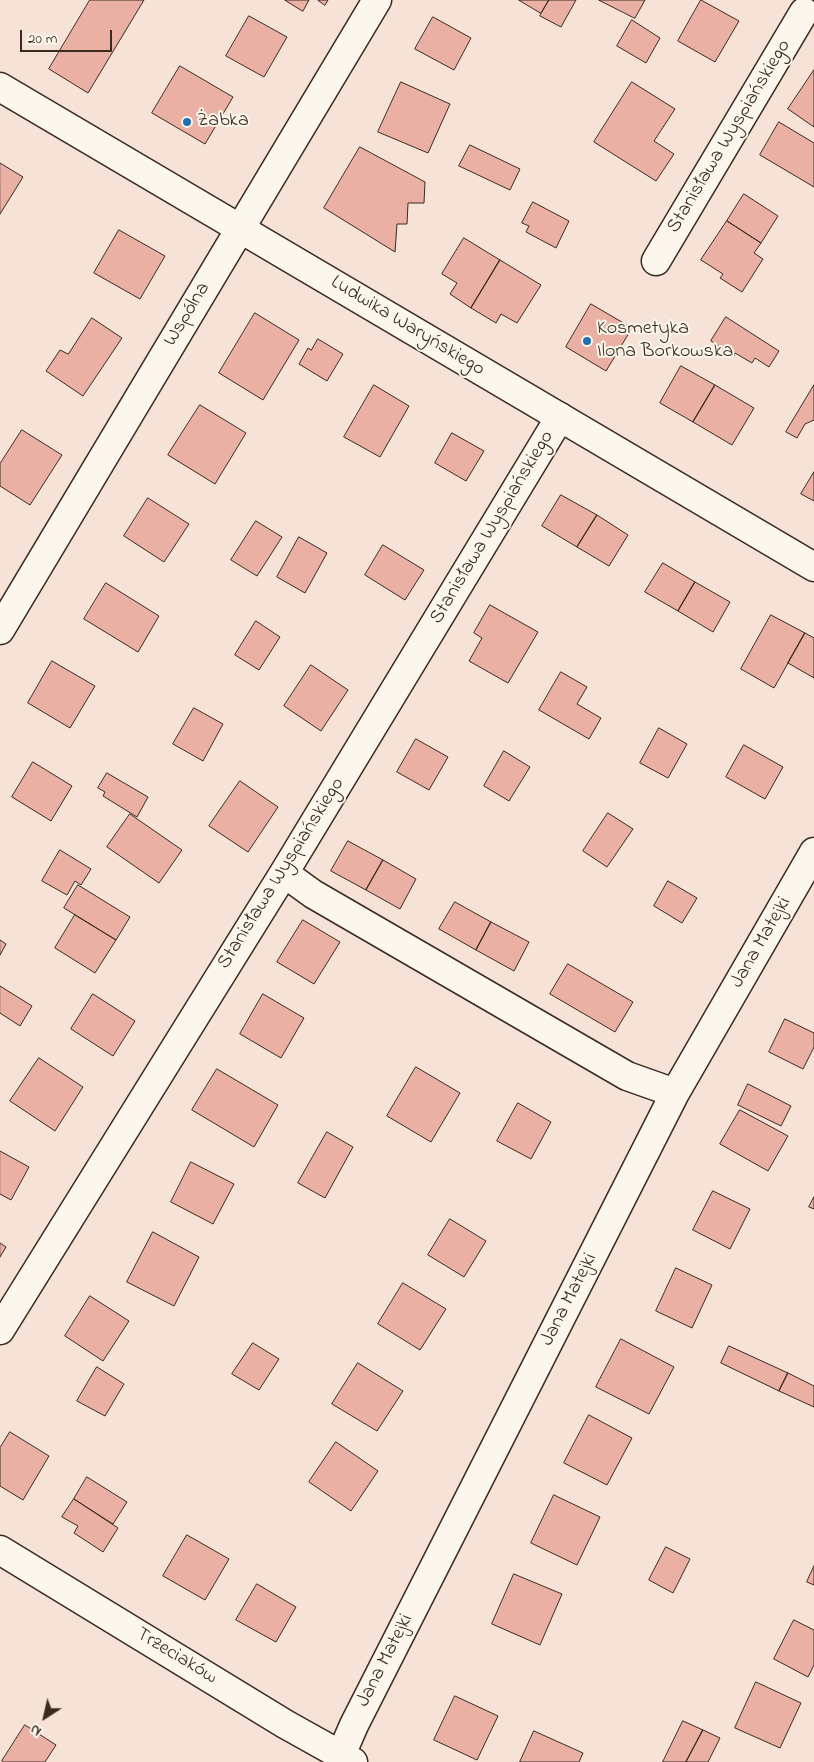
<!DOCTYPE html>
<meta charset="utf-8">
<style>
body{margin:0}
#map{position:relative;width:814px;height:1762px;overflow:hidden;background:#f6e2d6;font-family:"Indie Flower",sans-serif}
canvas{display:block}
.north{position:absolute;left:20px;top:1692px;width:50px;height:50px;-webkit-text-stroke:4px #fbf7ec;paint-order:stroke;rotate:215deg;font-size:14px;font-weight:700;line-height:20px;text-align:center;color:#3b2a1e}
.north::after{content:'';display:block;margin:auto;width:18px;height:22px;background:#3b2a1e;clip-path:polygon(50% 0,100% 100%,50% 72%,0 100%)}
.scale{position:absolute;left:20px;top:30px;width:92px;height:22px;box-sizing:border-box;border:2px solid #3b2a1e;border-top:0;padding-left:6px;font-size:15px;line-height:18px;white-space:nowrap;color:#3b2a1e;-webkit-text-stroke:4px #fbf7ec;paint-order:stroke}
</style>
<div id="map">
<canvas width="814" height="1762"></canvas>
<div class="north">N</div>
<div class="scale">20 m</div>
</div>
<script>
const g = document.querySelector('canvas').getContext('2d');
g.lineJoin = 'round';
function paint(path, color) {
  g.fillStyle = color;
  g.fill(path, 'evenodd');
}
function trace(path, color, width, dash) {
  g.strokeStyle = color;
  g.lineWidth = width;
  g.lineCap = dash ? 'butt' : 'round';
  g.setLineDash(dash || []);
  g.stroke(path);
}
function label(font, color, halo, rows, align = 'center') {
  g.font = font + ' "Indie Flower",sans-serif';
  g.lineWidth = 4;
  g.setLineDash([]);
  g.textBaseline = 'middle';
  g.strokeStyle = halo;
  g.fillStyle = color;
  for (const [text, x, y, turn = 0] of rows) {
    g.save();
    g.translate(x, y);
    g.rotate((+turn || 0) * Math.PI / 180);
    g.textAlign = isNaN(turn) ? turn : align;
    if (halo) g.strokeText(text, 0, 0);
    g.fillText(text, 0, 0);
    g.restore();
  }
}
const building = new Path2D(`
 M90,0H144L88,93L49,69Z
 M285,0H309L303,11Z
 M318,0H328L325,5Z
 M519,0H549L541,13Z
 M549,0H576L561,27L540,16Z
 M599,0H645L635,18Z
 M701,0L739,21L715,62L678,41Z
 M249,16L287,37L264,77L226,56Z
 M433,17L471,38L454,70L415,49Z
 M632,20L660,38L646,63L617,46Z
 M180,66L233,97L205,144L152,113Z
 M814,70V127L788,109Z
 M401,82L450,104L428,153L378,132Z
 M632,82L675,109L654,141L674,154L656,181L594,142Z
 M779,122L814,143V187L760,155Z
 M470,145L520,169L510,190L459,166Z
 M360,147L425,182L424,203H408L407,224H397L395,252L324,208Z
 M0,163L23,177L0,214Z
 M744,194L778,216L761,243L727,221Z
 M533,202L569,221L556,248L526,232L529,226L522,223Z
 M727,221L761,243L754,253L763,259L742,292L720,278L723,274L701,260Z
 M119,230L165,256L140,299L94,273Z
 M464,238L500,260L471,308L450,294L457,283L442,274Z
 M500,260L541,285L517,323L501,314L496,323L471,308Z
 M591,304L632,328L606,371L566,347Z
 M255,313L299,340L263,400L219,373Z
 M726,317L779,351L769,367L755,358L752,363L735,353L734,356L711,341Z
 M92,318L122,338L83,396L46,371L60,350L68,354Z
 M318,339L343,354L327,381L299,364L308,348L311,350Z
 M681,366L715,385L693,422L660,403Z
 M374,385L409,406L380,457L344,437Z
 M715,385L754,408L732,445L693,422Z
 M814,385V420L805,424L797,438L786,432Z
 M200,405L246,433L215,484L168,455Z
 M22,430L62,455L30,505L0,486V464Z
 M452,433L484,451L466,481L435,463Z
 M814,472V501L801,494Z
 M561,495L597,515L577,547L542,526Z
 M148,498L189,524L164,562L124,536Z
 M597,515L628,535L609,566L577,547Z
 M256,521L282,537L257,576L231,560Z
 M299,537L327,553L305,593L277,577Z
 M383,545L424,570L405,600L365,575Z
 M663,563L695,582L678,611L645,592Z
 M695,582L730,602L713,632L678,611Z
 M106,583L159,616L138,652L84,619Z
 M490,605L538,632L508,683L469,661L482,638L474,633Z
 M771,615L805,633L774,688L741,669Z
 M256,621L280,637L259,670L235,655Z
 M805,633L814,638V678L788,663Z
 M52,661L95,686L70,728L28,703Z
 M311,665L348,690L321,731L284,706Z
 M561,672L587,687L577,704L601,718L589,739L539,710Z
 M194,708L223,724L203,761L173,744Z
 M659,728L687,744L668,778L640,763Z
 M416,739L448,757L429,790L397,772Z
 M744,745L783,767L765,799L726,777Z
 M504,751L530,767L509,801L484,786Z
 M33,762L72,786L51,821L12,797Z
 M107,773L148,797L137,817L103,796L105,792L98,788Z
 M240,781L278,807L248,852L209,826Z
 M608,813L633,829L607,867L583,851Z
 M130,814L182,850L159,883L107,847Z
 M348,841L383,860L366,890L331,871Z
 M60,850L91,869L81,885L75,881L67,895L42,881Z
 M383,860L416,879L400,909L366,890Z
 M668,881L697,898L682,923L654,906Z
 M78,885L130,917L116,940L64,908Z
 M455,902L491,922L476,950L439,929Z
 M75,915L116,940L95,973L55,948Z
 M303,920L340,942L314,984L277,962Z
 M491,922L529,942L514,971L476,950Z
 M0,940L6,944L0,955Z
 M568,964L633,1002L615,1032L550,994Z
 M0,986L32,1006L20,1026L0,1013Z
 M93,994L135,1021L113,1056L71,1029Z
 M263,994L304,1018L281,1058L240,1034Z
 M785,1019L814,1033V1047L803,1069L769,1052Z
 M39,1058L83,1087L55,1131L10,1101Z
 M416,1067L460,1093L431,1142L387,1116Z
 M217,1069L278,1105L254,1147L192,1110Z
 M748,1084L791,1106L781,1126L738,1105Z
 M518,1103L551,1122L531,1159L497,1141Z
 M740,1110L788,1136L768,1171L720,1144Z
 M327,1132L353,1147L325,1198L298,1183Z
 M0,1151L29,1167L11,1200L0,1194Z
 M191,1162L234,1184L213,1224L171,1202Z
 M713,1191L750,1209L730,1249L693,1230Z
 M814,1197V1209L809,1207Z
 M450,1219L486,1241L464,1277L428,1255Z
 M153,1232L199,1257L174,1306L127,1282Z
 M0,1243L6,1247L0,1257Z
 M676,1268L712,1285L692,1328L656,1311Z
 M403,1283L446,1309L420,1350L378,1324Z
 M90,1296L129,1321L103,1361L65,1336Z
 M621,1339L674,1367L649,1414L596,1387Z
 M253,1343L279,1359L259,1390L232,1374Z
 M729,1346L788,1373L779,1391L721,1363Z
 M358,1363L403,1391L377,1431L332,1404Z
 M97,1367L124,1384L105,1416L77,1401Z
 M788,1373L814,1386V1407L779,1391Z
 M589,1415L632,1438L607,1485L564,1463Z
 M10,1432L49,1456L23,1500L0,1486V1448Z
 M336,1442L378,1471L351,1511L309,1482Z
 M87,1477L127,1502L113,1524L74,1499Z
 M554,1495L600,1517L577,1565L531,1543Z
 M74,1499L118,1528L103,1552L74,1533L78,1526L62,1517Z
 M187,1535L229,1559L205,1600L163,1576Z
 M666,1547L690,1559L673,1593L649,1580Z
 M814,1566V1585L807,1582Z
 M514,1574L562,1594L540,1645L492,1624Z
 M257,1584L296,1607L276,1642L236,1620Z
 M794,1620L814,1630V1665L808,1677L774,1659Z
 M756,1682L801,1703L780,1748L735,1728Z
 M455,1696L498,1716L477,1760L434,1740Z
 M683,1721L703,1730L686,1762H663Z
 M25,1725L56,1745L45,1762H4L2,1761Z
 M703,1730L720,1738L708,1762H686Z
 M534,1731L583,1753L579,1762H520Z`);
paint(building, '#eab0a4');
trace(building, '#3b2a1e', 1);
const minor = new Path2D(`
 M656,261L804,12
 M0,630L377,0
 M284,873L313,894L627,1076L675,1093
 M0,1330L284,873L560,417
 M0,1550L285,1724L353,1762
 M341,1755L354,1725L675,1093L814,852`);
const major = new Path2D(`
 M0,87L814,567`);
trace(minor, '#3b2a1e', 31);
trace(major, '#3b2a1e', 31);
trace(minor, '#fbf7ec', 28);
trace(major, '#fbf7ec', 28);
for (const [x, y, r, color] of [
 [187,122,5,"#1f6fb2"],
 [587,341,5,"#1f6fb2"]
]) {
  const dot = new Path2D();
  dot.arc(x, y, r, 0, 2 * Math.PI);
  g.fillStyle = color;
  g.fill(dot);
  trace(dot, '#fbf7ec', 2);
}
label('20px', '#3b2a1e', '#fbf7ec', [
 ["Żabka",197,122],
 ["Kosmetyka",597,330],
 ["Ilona Borkowska",597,353]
], 'left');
label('20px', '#3b2a1e', '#fbf7ec', [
 ["Stanisława Wyspiańskiego",730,137,-59],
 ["Wspólna",188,315,-59],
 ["Ludwika Waryńskiego",407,327,31],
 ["Stanisława Wyspiańskiego",493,528,-59],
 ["Stanisława Wyspiańskiego",282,874,-58],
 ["Jana Matejki",762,943,-60],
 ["Jana Matejki",570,1300,-63],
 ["Trzeciaków",176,1657,31],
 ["Jana Matejki",386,1661,-63]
]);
</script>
